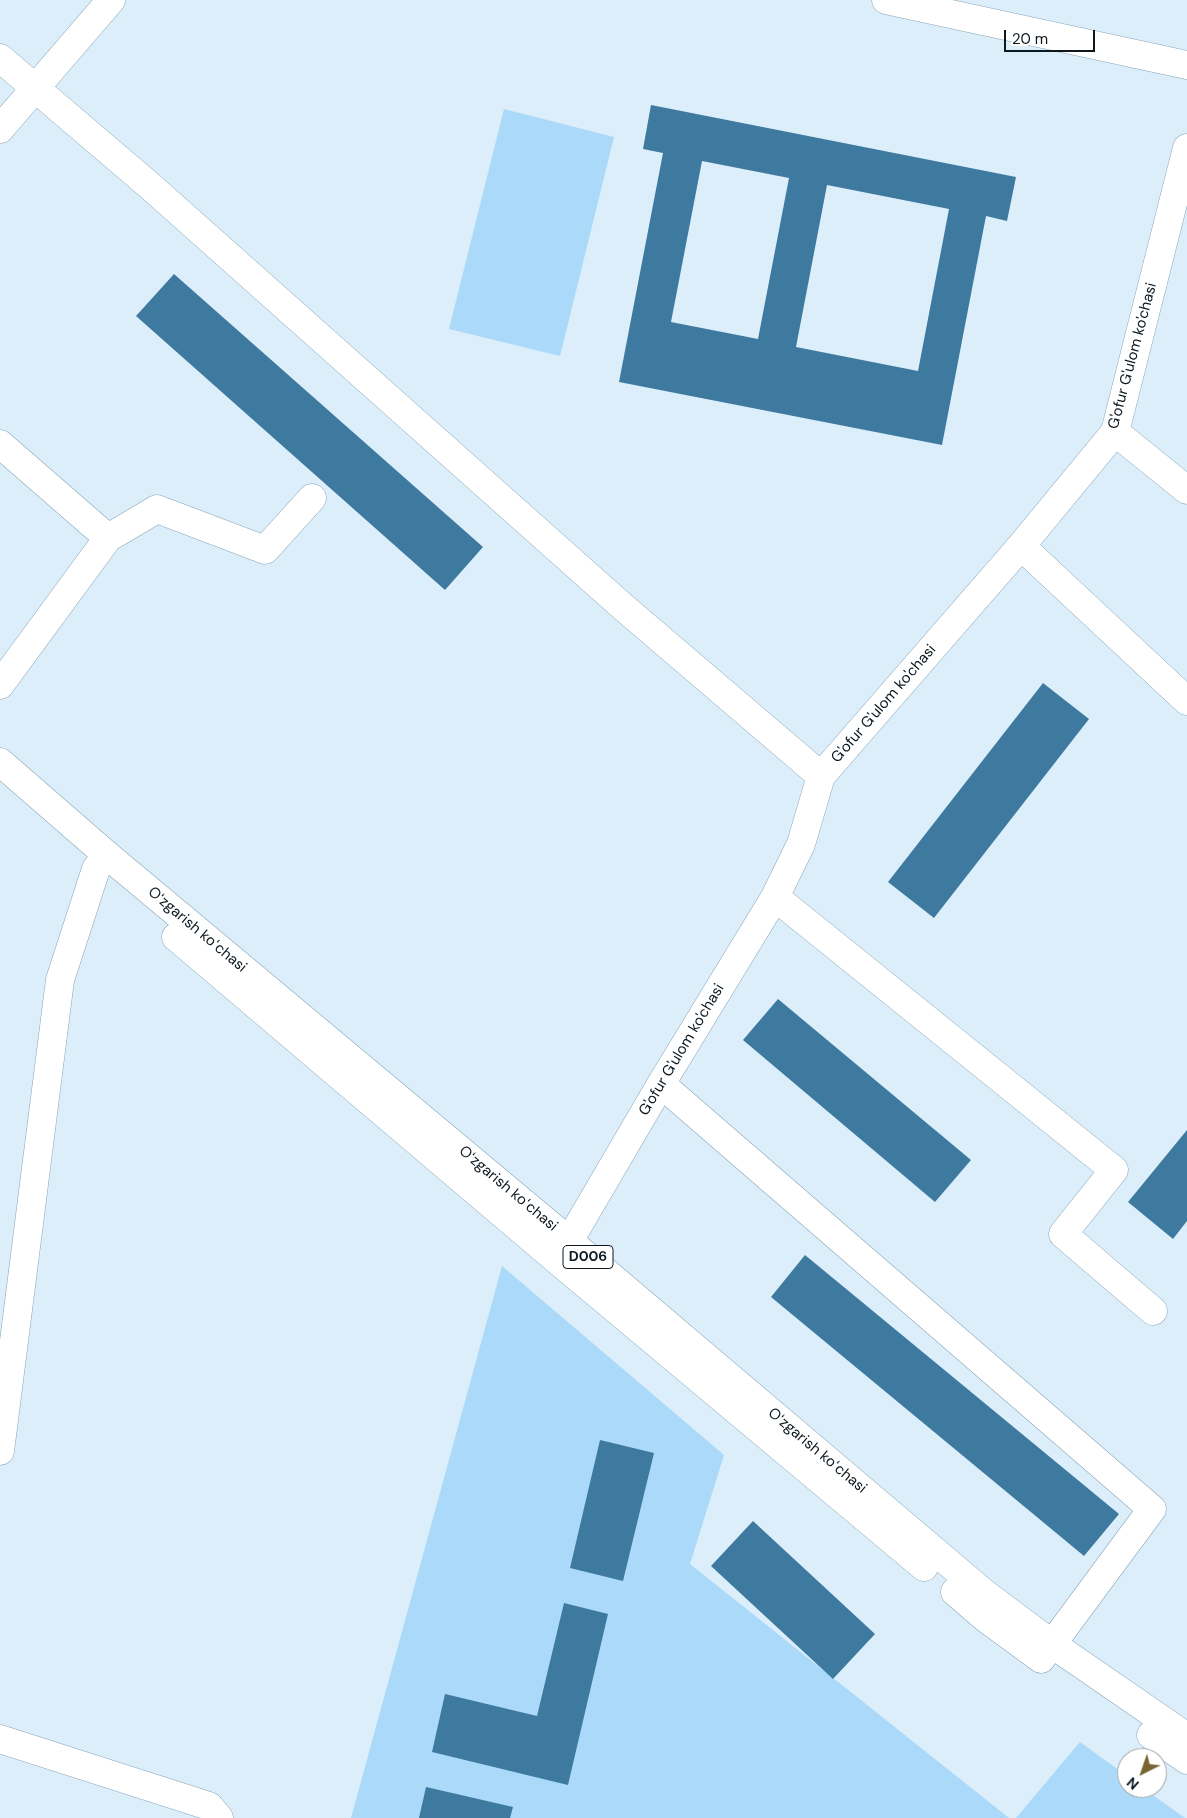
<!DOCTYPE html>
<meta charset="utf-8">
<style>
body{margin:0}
#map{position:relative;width:1187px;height:1818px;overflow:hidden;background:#dceefa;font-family:"DM Sans",sans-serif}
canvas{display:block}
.north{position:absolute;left:1117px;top:1748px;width:50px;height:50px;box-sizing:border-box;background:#fff;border:1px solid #9ea2a5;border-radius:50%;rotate:221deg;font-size:14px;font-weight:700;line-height:20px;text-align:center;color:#0c171e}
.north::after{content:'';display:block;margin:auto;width:18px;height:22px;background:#796534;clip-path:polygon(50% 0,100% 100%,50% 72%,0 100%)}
.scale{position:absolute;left:1004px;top:30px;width:91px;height:22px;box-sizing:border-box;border:2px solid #0c171e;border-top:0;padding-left:6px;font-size:15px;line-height:18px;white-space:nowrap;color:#0c171e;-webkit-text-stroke:4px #fff;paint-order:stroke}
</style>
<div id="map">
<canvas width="1187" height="1818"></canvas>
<div class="north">N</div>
<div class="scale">20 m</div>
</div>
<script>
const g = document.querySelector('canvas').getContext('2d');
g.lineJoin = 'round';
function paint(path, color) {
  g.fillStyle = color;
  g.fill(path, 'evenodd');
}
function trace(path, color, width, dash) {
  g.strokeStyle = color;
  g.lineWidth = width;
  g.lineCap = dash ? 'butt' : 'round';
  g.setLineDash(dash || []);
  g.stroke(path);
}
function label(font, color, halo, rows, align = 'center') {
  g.font = font + ' "DM Sans",sans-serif';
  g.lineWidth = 5;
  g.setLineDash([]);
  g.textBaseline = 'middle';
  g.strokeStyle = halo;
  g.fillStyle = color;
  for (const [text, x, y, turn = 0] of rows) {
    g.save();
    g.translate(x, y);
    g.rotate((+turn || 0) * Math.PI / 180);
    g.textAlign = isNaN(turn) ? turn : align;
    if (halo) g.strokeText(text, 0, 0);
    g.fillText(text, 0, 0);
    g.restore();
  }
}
paint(new Path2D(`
 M504,109L614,137L560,356L449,329Z
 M502,1266L724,1455L690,1564L1009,1818H351Z
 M1080,1742L1127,1776V1788H1143L1185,1818H1016Z`), '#aad9f9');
paint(new Path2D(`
 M651,105L1016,177L1007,221L986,216L942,445L619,382L663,153L643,149ZM702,161L789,178L758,339L671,322ZM827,185L949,209L918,371L796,347Z
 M174,274L483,547L445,590L136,316Z
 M1043,683L1089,719L934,918L888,882Z
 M778,999L971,1160L935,1202L743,1040Z
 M1187,1130V1221L1173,1239L1128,1202Z
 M805,1255L1119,1514L1084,1556L771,1297Z
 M600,1440L654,1453L623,1581L570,1568Z
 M753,1521L875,1634L833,1679L711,1566Z
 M564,1603L608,1614L568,1785L432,1752L445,1694L537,1716Z
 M426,1787L513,1807L510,1818H419Z`), '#3e7aa0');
const minor = new Path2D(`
 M886,0L1187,65
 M0,58L150,186L622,606L821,776
 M0,129L111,0
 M1115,432L1187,490
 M0,444L108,538L157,509L265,550L312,498
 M1021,546L1187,701
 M0,685L108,538
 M775,897L1114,1170L1063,1234L1153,1311
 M661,1084L1152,1509L1041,1659
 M558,1260L661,1084L775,897L801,844L821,776L1021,546L1115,432L1187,148
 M0,1451L60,980L96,869L107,855
 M0,1739L209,1806L219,1818`);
const major = new Path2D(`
 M0,762L107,855L569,1241L984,1593L1052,1644L1187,1737
 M176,937L558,1261L924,1567
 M955,1592L984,1617L1037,1656
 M1151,1735L1187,1760`);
trace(minor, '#88a4b8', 29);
trace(major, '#88a4b8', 29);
trace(minor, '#fff', 28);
trace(major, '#fff', 28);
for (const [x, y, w] of [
 [588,1257,50]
]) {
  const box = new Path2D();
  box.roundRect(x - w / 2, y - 11.5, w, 23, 4);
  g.fillStyle = '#fff';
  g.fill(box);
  trace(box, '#0c171e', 1);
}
label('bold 14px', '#0c171e', null, [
 ["D006",588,1257]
]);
label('15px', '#0c171e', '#fff', [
 ["G'ofur G'ulom ko'chasi",1133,356,-75],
 ["G'ofur G'ulom ko'chasi",884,704,-49],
 ["Oʻzgarish koʻchasi",197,930,40],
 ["G'ofur G'ulom ko'chasi",682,1050,-59],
 ["Oʻzgarish koʻchasi",508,1189,40],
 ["Oʻzgarish koʻchasi",817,1451,40]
]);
</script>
